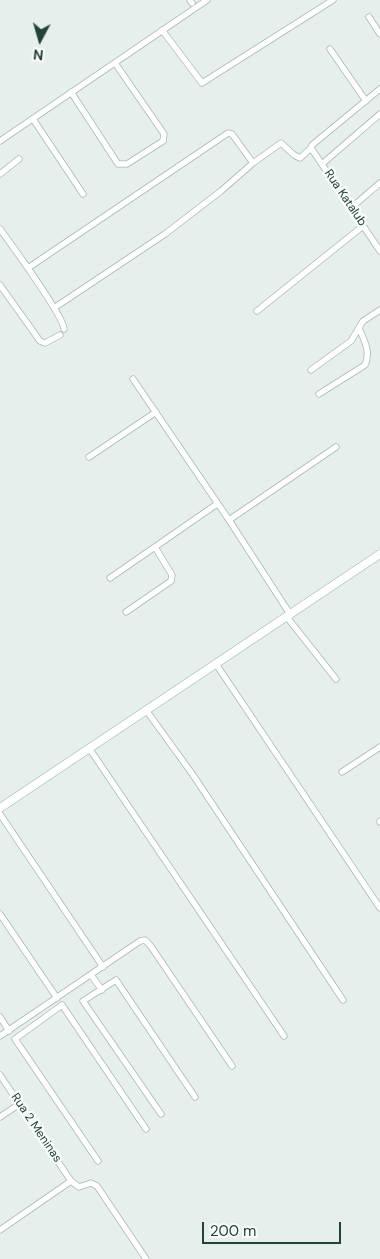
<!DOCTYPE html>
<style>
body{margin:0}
#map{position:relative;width:380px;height:1259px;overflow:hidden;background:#e6efeb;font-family:"DM Sans",sans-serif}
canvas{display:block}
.north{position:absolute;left:15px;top:15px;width:50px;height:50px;-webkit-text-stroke:4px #f7fbf9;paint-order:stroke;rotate:186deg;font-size:14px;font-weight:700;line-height:20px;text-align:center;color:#24423a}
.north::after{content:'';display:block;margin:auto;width:18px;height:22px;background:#24423a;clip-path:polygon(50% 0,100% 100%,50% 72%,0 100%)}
.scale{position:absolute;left:202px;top:1222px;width:139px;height:22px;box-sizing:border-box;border:2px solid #24423a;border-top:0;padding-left:6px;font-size:15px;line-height:18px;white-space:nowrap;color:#24423a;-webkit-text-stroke:4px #f7fbf9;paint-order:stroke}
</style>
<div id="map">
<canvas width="380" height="1259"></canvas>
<div class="north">N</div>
<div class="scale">200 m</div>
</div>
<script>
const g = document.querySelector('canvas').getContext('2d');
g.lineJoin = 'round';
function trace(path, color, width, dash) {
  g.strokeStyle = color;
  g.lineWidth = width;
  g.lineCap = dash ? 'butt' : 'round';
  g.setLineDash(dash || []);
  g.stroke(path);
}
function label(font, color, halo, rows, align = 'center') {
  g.font = font + ' "DM Sans",sans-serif';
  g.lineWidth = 5;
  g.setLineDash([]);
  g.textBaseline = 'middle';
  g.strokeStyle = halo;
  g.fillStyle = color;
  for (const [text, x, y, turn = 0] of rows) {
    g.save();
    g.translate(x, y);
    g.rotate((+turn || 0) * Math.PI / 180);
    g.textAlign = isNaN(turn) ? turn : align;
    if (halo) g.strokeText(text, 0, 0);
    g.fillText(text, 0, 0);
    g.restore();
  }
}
const minor = new Path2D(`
 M190,0L192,3
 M369,17L380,34
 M162,30L202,83L333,0
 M330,49L366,101
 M380,89L312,145L311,148L380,251
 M71,92L118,164H127L163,141L164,134L115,63
 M33,119L83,194
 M0,141L207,0
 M253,163L281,143L294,155L300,158L311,148
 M322,164L380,114
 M0,174L19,159
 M351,208L380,183
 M0,229C11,244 64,317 64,329
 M28,268L228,133L232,134L253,163L221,191L165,234L54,308
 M0,285L40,341L45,343L60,335
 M257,311L363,226
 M311,370L351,341L363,321L380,310
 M133,379L229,520L290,614
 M319,394L365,365C371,352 364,340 359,328
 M89,457L156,412
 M229,520L336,447
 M110,578L217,504
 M126,612L171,581L172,575L155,547
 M286,616L336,679
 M216,664L380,908
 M146,710L193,775L343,1000
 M89,748L284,1036
 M342,772L380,747
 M0,814L103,967
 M380,822V821
 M0,914L57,998
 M91,975L102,990
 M0,1017L9,1031
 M0,1036L140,941L145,940L150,945L232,1066
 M0,1075L71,1181L79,1187L91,1183L97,1186L146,1259
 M161,1114L83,1001L116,980L195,1097
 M0,1117L15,1107
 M98,1161L15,1039L62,1005L146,1129
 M0,1230L71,1181`);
const secondary = new Path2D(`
 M0,808L380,554`);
trace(minor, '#a8b8b2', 7);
trace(secondary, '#a4bbb3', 9);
trace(minor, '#fff', 5.5);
trace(secondary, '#fff', 8);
label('12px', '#24423a', '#f7fbf9', [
 ["Rua Katalub",345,198,56],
 ["Rua 2 Meninas",36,1128,56]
]);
</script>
